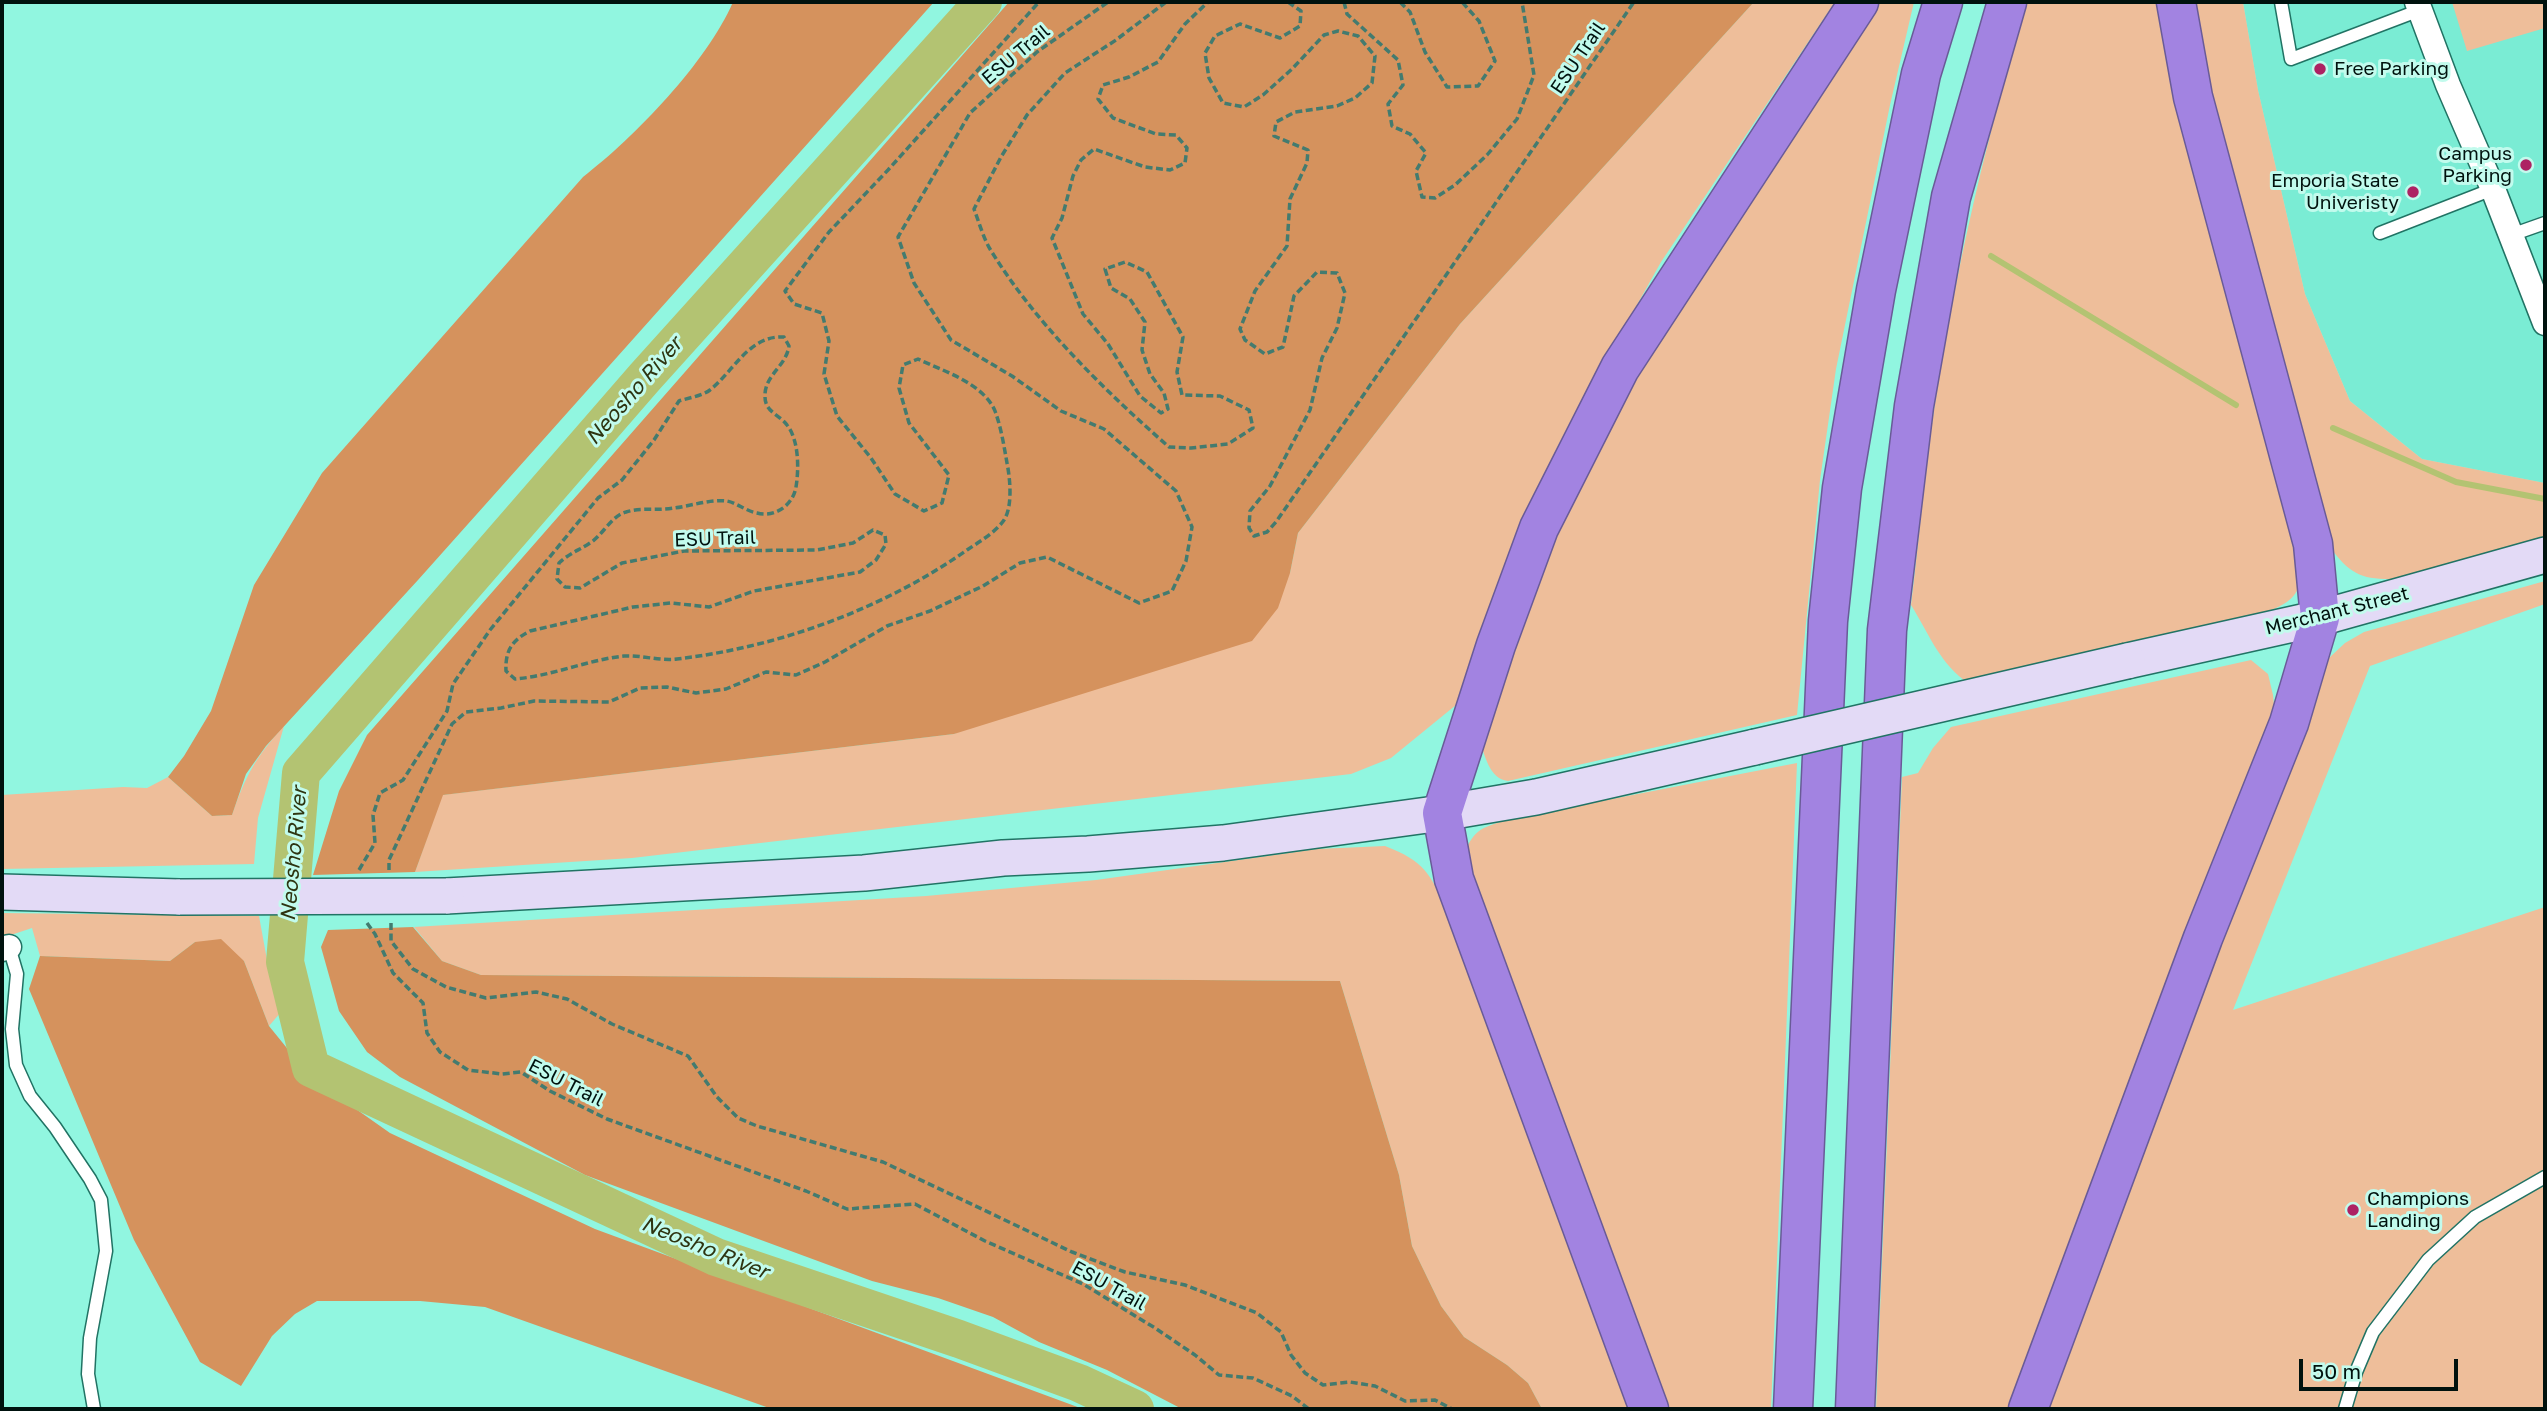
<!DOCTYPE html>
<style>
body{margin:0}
#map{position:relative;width:2547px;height:1411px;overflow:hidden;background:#91f6e0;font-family:"Golos Text",sans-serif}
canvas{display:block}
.frame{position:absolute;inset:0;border:4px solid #00120e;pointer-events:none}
.scale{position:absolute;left:2299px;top:1359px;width:159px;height:32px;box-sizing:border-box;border:4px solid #00120e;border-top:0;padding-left:9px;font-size:21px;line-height:24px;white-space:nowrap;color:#00120e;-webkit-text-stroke:5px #c2fbed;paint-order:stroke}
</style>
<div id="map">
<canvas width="2547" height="1411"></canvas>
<div class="frame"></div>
<div class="scale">50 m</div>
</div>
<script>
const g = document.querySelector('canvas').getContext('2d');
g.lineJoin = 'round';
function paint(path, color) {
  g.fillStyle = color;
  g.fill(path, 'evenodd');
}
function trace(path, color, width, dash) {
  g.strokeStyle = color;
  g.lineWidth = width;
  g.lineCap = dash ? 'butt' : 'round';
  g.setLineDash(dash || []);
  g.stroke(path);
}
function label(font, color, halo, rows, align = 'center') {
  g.font = font + ' "Golos Text",sans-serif';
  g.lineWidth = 6;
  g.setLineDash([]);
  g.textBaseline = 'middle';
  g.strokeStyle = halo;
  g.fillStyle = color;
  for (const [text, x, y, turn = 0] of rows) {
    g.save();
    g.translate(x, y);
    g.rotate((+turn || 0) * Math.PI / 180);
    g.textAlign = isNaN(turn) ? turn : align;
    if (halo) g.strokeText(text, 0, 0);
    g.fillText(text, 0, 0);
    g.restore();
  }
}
paint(new Path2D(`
 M2243,2H2545V483L2422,459L2350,401L2305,294L2258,90Z`), '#7aecd4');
paint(new Path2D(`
 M1754,2H1835L1661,262L1558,446L1509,553L1456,705L1391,758L1351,774L632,858L415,872L442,795L954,734L1290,573L1298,533L1460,324Z
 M1867,2H1914L1890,105L1836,369L1820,480L1797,715L1508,781C1489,779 1485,755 1479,739L1581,464Z
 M2027,2H2166L2299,542C2300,580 2309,597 2266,612L1964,680C1938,660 1928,632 1911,605C1919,540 1924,475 1934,410C1955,272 1987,135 2027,2Z
 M2191,2H2243L2258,90L2305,294L2350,401L2422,459L2545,483V538L2397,579C2363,580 2350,575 2330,547L2203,83Z
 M2452,2H2545V28L2467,51Z
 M2545,581V604L2370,666L2233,1010L2545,907V1409H2046L2329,658L2345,643L2364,632Z
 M2251,660L2268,674L2273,695L2276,724L2020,1409H1876L1902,777L1918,773L1933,748L1951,727Z
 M284,726L258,818L254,864L2,869V795L123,787L147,788L168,777L212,816L232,815C246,775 255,758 284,726Z
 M1797,763L1771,1409H1656L1464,854C1475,827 1483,828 1509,819Z
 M1385,846C1426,862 1427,872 1448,908L1628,1409H1542L1528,1383L1507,1365L1464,1337L1441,1306L1412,1246L1399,1175L1340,981L481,975L442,961L414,927L926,896L1096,880L1317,849Z
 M2,913L259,916L267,960L281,1012L269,1026L244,961L195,942L170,961L40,956L32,928L2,938Z`), '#eebe9a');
paint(new Path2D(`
 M733,2H934L418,580L266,746L246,774L232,815L212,816L168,777L184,756L211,711L254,585L322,473L583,177C635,137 707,62 733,2Z
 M1009,2H1754L1460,324L1298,533L1290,573L1278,608L1252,641L954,734L443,795L415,872L313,875L339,791L367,735Z
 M413,927L442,961L481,975L1340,981L1399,1175L1412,1246L1441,1306L1464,1337L1507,1365L1528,1383L1542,1409H1182L1107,1370L1039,1342L993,1317L938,1298L872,1281L585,1175L400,1077L367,1052L339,1011L321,947L328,930Z
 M221,939L244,961L269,1026L299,1063L346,1102L390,1133L595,1229L1083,1409H772L485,1307L420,1301H317L295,1314L272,1336L241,1386L200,1362L134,1240L29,989L40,956L170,961L195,942Z`), '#d5925d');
trace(new Path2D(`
 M1991,256L2236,405
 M2333,428L2456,482L2545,499`), '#b3c372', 6);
trace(new Path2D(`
 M983,2L645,377L301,773L285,962L311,1068L716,1257L959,1339L1079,1383L1135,1409`), '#b3c372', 38);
const service = new Path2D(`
 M2281,2L2291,59L2420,10
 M2380,233L2493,189
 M2511,235L2545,223
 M9,947L17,974L12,1029L16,1065L30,1096L55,1127L90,1179L101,1200L106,1251L90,1338L88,1374L94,1409
 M2345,1409L2356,1372L2373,1332L2428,1260L2475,1217L2545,1177`);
const minor = new Path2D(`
 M2417,2L2448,85L2493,189L2545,323
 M2,949L9,947`);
const secondary = new Path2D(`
 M2127,661L2320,618L2545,555
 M2,892L180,897
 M446,896L864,873L1003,858L1088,854L1223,843L1442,813L1536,797L1755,747`);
const motorway = new Path2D(`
 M1649,1409L1454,879L1442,813L1496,645L1539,528L1620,368L1859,2
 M1793,1409L1828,621L1842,488L1876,290L1921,74L1943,2
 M1855,1409L1887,630L1914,406L1951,197L2007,2
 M2028,1409L2203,938L2289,723L2320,618L2313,544L2193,97L2176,2`);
trace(service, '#217364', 15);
trace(minor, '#217364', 27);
trace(secondary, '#217364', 38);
trace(motorway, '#695b97', 41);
trace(new Path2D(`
 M1166,2L1116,40L1065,73L1027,115L1001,157L974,209C979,222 983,237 990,249C1035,323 1104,390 1169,447L1191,448L1228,444L1253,428L1249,410L1220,396L1182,395L1177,372L1183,337L1147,272L1125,262L1105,269L1111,288L1130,299L1145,322L1142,350L1150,374L1164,393L1168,409L1161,413L1140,396L1108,344L1083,314L1052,238L1062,218L1073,176L1081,160L1094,149L1145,167L1170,170L1185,163L1187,148L1176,135L1156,134L1113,118L1098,99L1103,85L1129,77L1158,62L1185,24L1208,2
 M1288,2L1301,11L1300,26L1280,38L1240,24L1215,36L1205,53L1209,78L1223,103L1244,107L1263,95L1292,69L1324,35L1338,31L1358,36L1375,56L1372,83L1355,98L1337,106L1295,112L1276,122L1274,136L1308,150L1307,163L1290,199L1287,246L1255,291L1240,329L1245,340L1265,354L1283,347L1294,296L1317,272L1337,273L1345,293L1337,328L1322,358L1310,410L1270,486L1250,511L1249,528L1254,536L1267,532L1276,522L1634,2
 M1344,2L1347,14L1398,60L1403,85L1388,104L1392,126L1410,134L1426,153L1416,171L1422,197L1435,198L1455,185L1487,155L1517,119L1534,75L1522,2
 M1400,2L1410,12L1425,52L1447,87L1478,86L1495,61L1479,21L1462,2
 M359,870L375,843L373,815L380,793L403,780L447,711L453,684L490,630L598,498L622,480L654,440L679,401C688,398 702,396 710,390C734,371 749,335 784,337L789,346C786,367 764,375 765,397C765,412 780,415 787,425C799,440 799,469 796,487C793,505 775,518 757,513C746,511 737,503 727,501C710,499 691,506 674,508C658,511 642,507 626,512C611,516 603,535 590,543C578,551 571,552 559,563L557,579L565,587L580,588L622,563L684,551L817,550L853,543L873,530L885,535L886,544L876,560L860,572L754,591L709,607L671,603L633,607L530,631C512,640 505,651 506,671L515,679C552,676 587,660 624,656C641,655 659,661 677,659C779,647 883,609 967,550C979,542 996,532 1004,520C1013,506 1010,478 1007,463C1004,446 1001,427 995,411C983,383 943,371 918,359L903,365L899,388L909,423L949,475L942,503L924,511L895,494L871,458L837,416L824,374L829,341L822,313L794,304L785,291L829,232L888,170L1039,2
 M389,870V860L452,724L466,712L501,708L534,701L609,702L640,688L667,687L696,693L726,689L766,672L796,675L825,662L887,626L930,611L983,586L1020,563L1047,557L1139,603L1172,591L1186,561L1192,527L1176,491L1104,429L1061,411L1012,376L951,340L914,283L898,237L970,113L1037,52L1108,2
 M367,923L375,934L393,973L423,1003L427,1033L440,1052L468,1070L502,1074L521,1072L550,1091L607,1119L806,1191L847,1209L915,1204L985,1241L1083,1284L1155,1328L1195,1355L1219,1375L1253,1378L1292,1396L1309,1409
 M391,923V941L413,969L446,987L486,998L536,992L567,999L612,1024L688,1056L717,1097L738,1118L757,1126L883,1162L1072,1252L1125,1272L1185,1285L1257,1313L1281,1332L1291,1355L1305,1373L1323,1385L1350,1382L1375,1386L1405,1401L1435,1400L1452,1409`), '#437b6f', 3.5, [7, 3.5]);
trace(service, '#fff', 12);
trace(minor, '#fff', 24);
trace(secondary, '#e3daf6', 35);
trace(motorway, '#a283e1', 38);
const secondaryBridge = new Path2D(`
 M1755,747L2127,661
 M180,897L446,896`);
trace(secondaryBridge, '#217364', 38, []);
trace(secondaryBridge, '#e3daf6', 35);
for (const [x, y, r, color] of [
 [2320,69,7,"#ad2263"],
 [2526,165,7,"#ad2263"],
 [2413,192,7,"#ad2263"],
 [2353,1210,7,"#ad2263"]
]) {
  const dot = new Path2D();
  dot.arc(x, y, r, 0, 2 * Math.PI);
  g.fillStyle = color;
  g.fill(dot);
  trace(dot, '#c2fbed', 2.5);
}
label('19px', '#00120e', '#c2fbed', [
 ["ESU Trail",1016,55,-40],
 ["ESU Trail",1578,58,-56],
 ["ESU Trail",715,539,-2],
 ["Merchant Street",2337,611,-14],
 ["ESU Trail",566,1083,27],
 ["ESU Trail",1109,1286,29]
]);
label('19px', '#00120e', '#c2fbed', [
 ["Free Parking",2334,69],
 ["Campus",2512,154,"right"],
 ["Parking",2512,176,"right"],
 ["Emporia State",2399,181,"right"],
 ["Univeristy",2399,203,"right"],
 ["Champions",2367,1199],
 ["Landing",2367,1221]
], 'left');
label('italic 21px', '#2e3411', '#c2fbed', [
 ["Neosho River",634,391,-49],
 ["Neosho River",294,854,-85],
 ["Neosho River",705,1248,22]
]);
</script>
